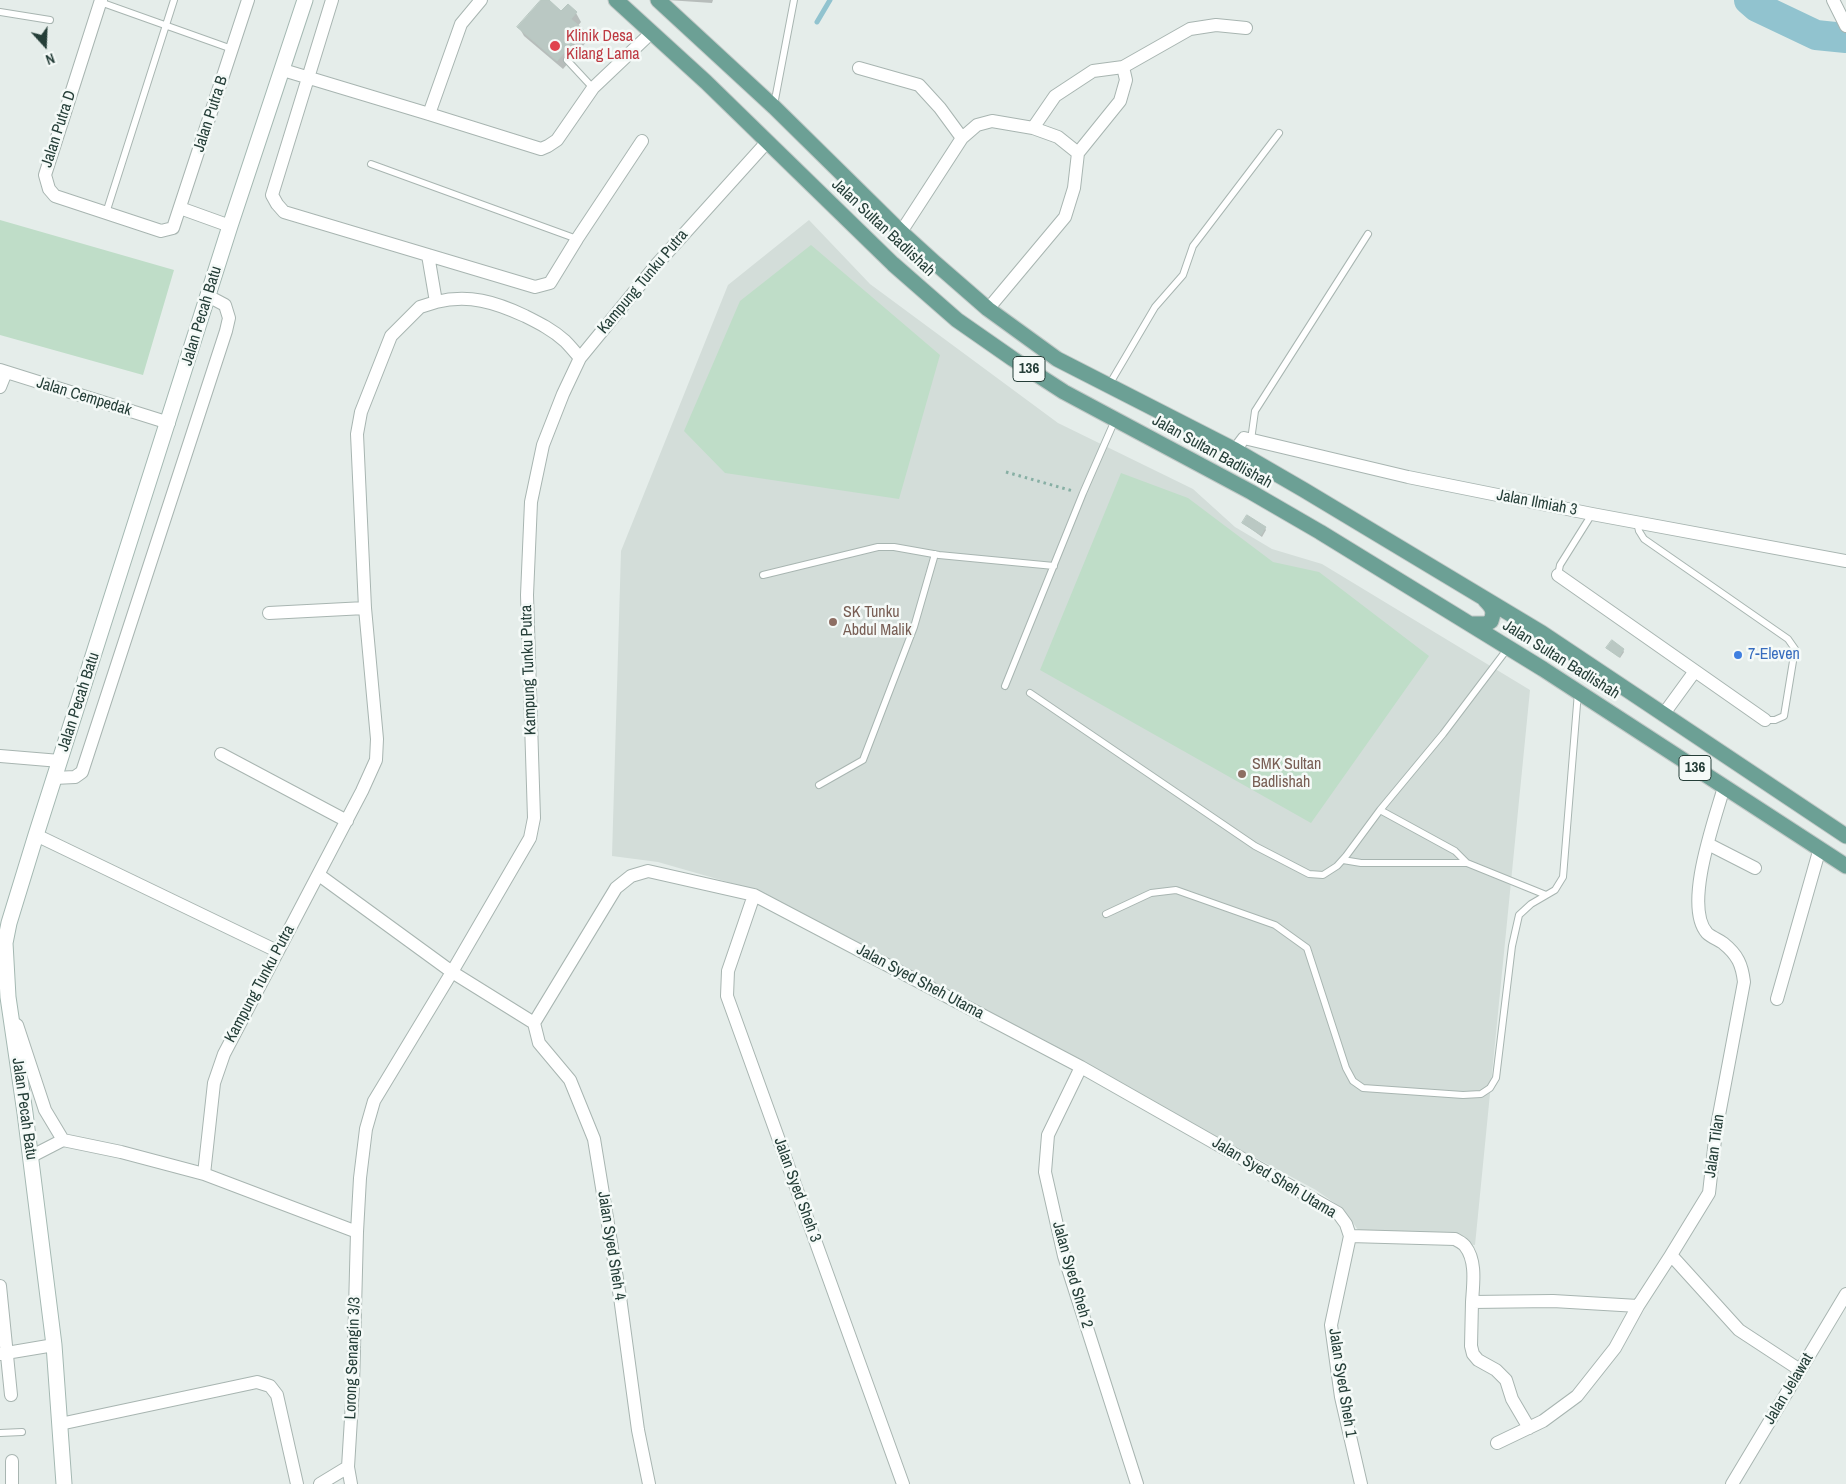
<!DOCTYPE html>
<style>
body{margin:0}
#map{position:relative;width:1846px;height:1484px;overflow:hidden;background:#e5edea;font-family:"Archivo Narrow",sans-serif}
canvas{display:block}
.north{position:absolute;left:20px;top:20px;width:50px;height:50px;-webkit-text-stroke:4px #f5faf8;paint-order:stroke;rotate:160deg;font-size:14px;font-weight:700;line-height:20px;text-align:center;color:#253e38}
.north::after{content:'';display:block;margin:auto;width:18px;height:22px;background:#253e38;clip-path:polygon(50% 0,100% 100%,50% 72%,0 100%)}
</style>
<div id="map">
<canvas width="1846" height="1484"></canvas>
<div class="north">N</div>
</div>
<script>
const g = document.querySelector('canvas').getContext('2d');
g.lineJoin = 'round';
function paint(path, color) {
  g.fillStyle = color;
  g.fill(path, 'evenodd');
}
function trace(path, color, width, dash) {
  g.strokeStyle = color;
  g.lineWidth = width;
  g.lineCap = dash ? 'butt' : 'round';
  g.setLineDash(dash || []);
  g.stroke(path);
}
function label(font, color, halo, rows, align = 'center') {
  g.font = font + ' "Archivo Narrow",sans-serif';
  g.lineWidth = 5;
  g.setLineDash([]);
  g.textBaseline = 'middle';
  g.strokeStyle = halo;
  g.fillStyle = color;
  for (const [text, x, y, turn = 0] of rows) {
    g.save();
    g.translate(x, y);
    g.rotate((+turn || 0) * Math.PI / 180);
    g.textAlign = isNaN(turn) ? turn : align;
    if (halo) g.strokeText(text, 0, 0);
    g.fillText(text, 0, 0);
    g.restore();
  }
}
paint(new Path2D(`
 M809,220L870,284L1058,423L1193,489L1235,527L1272,549L1322,564L1530,690L1475,1245L1361,1234L1343,1209L1316,1190L752,889L658,862L612,856L621,551L728,285Z`), '#d3ddd9');
paint(new Path2D(`
 M0,220L174,270L143,375L0,335Z
 M811,245L940,355L899,499L725,473L684,431L740,301Z
 M1121,473L1188,498L1273,562L1319,572L1429,656L1311,823L1040,670Z`), '#bfddc8');
paint(new Path2D(`
 M542,0H547L561,13H576L581,22L577,27L583,31L588,40L563,69L524,36L519,27Z
 M667,0H713L712,3Z
 M1243,523L1265,528L1266,530L1262,537Z
 M1608,648L1623,650L1624,652L1620,658Z`), '#0003');
trace(new Path2D(`
 M817,22L830,0`), '#91c3cf', 5);
trace(new Path2D(`
 M1749,0L1757,7L1816,35L1846,38`), '#91c3cf', 30);
const building = new Path2D(`
 M541,0H549L561,11L568,4L577,12L571,19L584,30L557,61L517,27Z
 M1247,515L1266,527L1261,535L1242,523Z
 M1612,640L1624,649L1619,657L1606,648Z`);
paint(building, '#bac8c3');
trace(building, '#b8c7c1', 1);
const lane = new Path2D(`
 M100,2L232,49
 M0,12L50,20
 M567,60L593,88
 M774,105L794,0
 M371,164L577,239
 M106,213L174,0
 M1109,385L1155,307L1183,275L1193,246L1279,133
 M1251,440L1255,411L1368,234
 M1637,522L1639,531L1644,539L1788,639L1795,649L1784,716L1775,720H1765
 M763,575L878,547H894L939,555L1054,566
 M1558,575L1560,565L1592,514
 M1005,686L1083,493L1115,420
 M1030,693L1255,846L1309,874L1323,875L1337,866L1346,856L1380,810L1443,734L1508,648
 M819,785L863,760L914,627L935,554
 M1380,810L1455,851L1467,863L1546,895
 M1343,860L1361,863H1467
 M1106,914L1151,893L1176,890L1275,925L1307,948L1346,1068L1353,1081L1363,1088L1463,1095L1481,1094L1490,1088L1496,1078L1512,946L1519,915L1531,904L1555,890L1563,877L1578,692
 M0,1433L22,1432`);
const street = new Path2D(`
 M101,0L45,175L49,189L55,196L161,231L173,228L248,0
 M332,0L272,195L277,204L284,212L535,287L550,283L577,239L642,141
 M1833,0L1846,26
 M859,68L919,85L940,108L962,138
 M283,70L429,114L541,149L548,146L557,140L593,88L651,33
 M429,114L461,24L481,0
 M1033,128L1055,96L1093,71L1123,67L1190,29L1216,25L1246,28
 M1078,153L1120,101L1126,80L1123,67
 M180,208L230,226
 M901,232L962,138L977,125L992,121L1033,128L1058,137L1078,153L1074,188L1065,217L988,309
 M428,255L436,302C469,294 495,302 525,316C539,323 553,330 565,341C570,346 575,352 580,358
 M0,370L169,423
 M0,387L6,372
 M1235,450L1244,438L1408,477L1592,514L1846,561
 M1558,575L1765,720
 M269,613L365,608
 M1663,715L1695,671
 M221,754L347,821
 M0,756L60,761
 M54,778L75,777L82,772L226,331L229,318L225,305L208,296
 M36,835L277,951
 M1708,844L1755,868
 M319,875L452,972L534,1023
 M754,895L728,971L727,996L903,1484
 M1777,999L1820,848
 M534,1023L616,888L631,876L648,871L754,895L1081,1067L1338,1213L1346,1224L1350,1236L1331,1325L1341,1397L1361,1484
 M534,1023L539,1043L570,1080L594,1139L620,1297L638,1430L649,1484
 M17,1025L45,1110L63,1140
 M1081,1067L1048,1135L1045,1172L1064,1256L1137,1484
 M30,1157L63,1140L121,1152L204,1174L357,1232
 M204,1174L214,1083L224,1054L362,791L376,760L377,739L365,608L357,434L361,412L391,336L420,307L436,302
 M1350,1236L1455,1239C1458,1241 1463,1243 1465,1246C1477,1261 1473,1285 1472,1302L1553,1301L1638,1306
 M1671,1255L1739,1330L1800,1370
 M0,1286L11,1395
 M1472,1302L1471,1346L1473,1354L1478,1360L1496,1370L1506,1380L1512,1399L1529,1428
 M0,1354L54,1345
 M60,1424L257,1382L270,1386L277,1395L297,1484
 M1497,1443L1543,1421L1577,1396L1615,1348L1638,1306L1671,1255L1709,1193L1716,1131L1744,982C1742,965 1738,955 1723,943C1719,940 1711,937 1707,933C1683,906 1715,819 1724,787
 M12,1484V1461
 M320,1484L348,1467
 M351,1484L348,1467L353,1386L357,1232L360,1178L366,1129L374,1101L452,972L530,838L534,818L527,595L531,502L543,445L563,394L580,358L657,264L767,142
 M1732,1484L1846,1294`);
const secondary = new Path2D(`
 M64,1484L54,1345L25,1113L8,997L5,943L9,923L36,835L230,226L305,0`);
const primary = new Path2D(`
 M616,0L706,82L893,264L957,320L1013,359L1064,392L1251,492L1320,532L1543,669L1846,866
 M658,0L774,107L901,232L934,262L988,309L1057,359L1235,450L1304,490L1542,633L1846,836
 M1471,624H1486L1491,621C1495,611 1492,607 1485,600`);
trace(lane, '#a8b5b1', 8);
trace(street, '#a8b5b1', 14);
trace(secondary, '#a4b8b2', 17);
trace(primary, '#c2c9c7', 17);
trace(new Path2D(`
 M1006,472L1073,491`), '#87afa4', 3, [2.5, 4]);
trace(lane, '#fff', 6);
trace(street, '#fff', 12);
trace(secondary, '#fff', 15);
trace(primary, '#6ca095', 15);
for (const [x, y, r, color] of [
 [555,46,6,"#e0444e"],
 [833,622,5,"#8d6e63"],
 [1738,655,5,"#3f7fe0"],
 [1242,774,5,"#8d6e63"]
]) {
  const dot = new Path2D();
  dot.arc(x, y, r, 0, 2 * Math.PI);
  g.fillStyle = color;
  g.fill(dot);
  trace(dot, '#f5faf8', 2);
}
for (const [x, y, w] of [
 [1029,369,32],
 [1695,768,32]
]) {
  const box = new Path2D();
  box.roundRect(x - w / 2, y - 12.5, w, 25, 4);
  g.fillStyle = '#f5faf8';
  g.fill(box);
  trace(box, '#253e38', 1);
}
label('bold 15px', '#253e38', null, [
 ["136",1029,369],
 ["136",1695,768]
]);
label('16px', '#be3a42', '#f5faf8', [
 ["Klinik Desa",566,37],
 ["Kilang Lama",566,55]
], 'left');
label('16px', '#253e38', '#f5faf8', [
 ["Jalan Putra B",211,114,-72],
 ["Jalan Putra D",59,129,-72],
 ["Jalan Sultan Badlishah",883,228,43],
 ["Kampung Tunku Putra",643,282,-50],
 ["Jalan Pecah Batu",202,316,-73],
 ["Jalan Cempedak",84,397,17],
 ["Jalan Sultan Badlishah",1212,452,29],
 ["Jalan Ilmiah 3",1537,503,11],
 ["Jalan Sultan Badlishah",1561,660,32],
 ["Kampung Tunku Putra",529,670,-92],
 ["Jalan Pecah Batu",79,702,-72],
 ["Jalan Syed Sheh Utama",920,982,28],
 ["Kampung Tunku Putra",260,984,-62],
 ["Jalan Pecah Batu",24,1109,82],
 ["Jalan Tilan",1715,1146,-82],
 ["Jalan Syed Sheh Utama",1274,1178,31],
 ["Jalan Syed Sheh 3",797,1190,70],
 ["Jalan Syed Sheh 4",611,1246,81],
 ["Jalan Syed Sheh 2",1072,1275,74],
 ["Lorong Senangin 3/3",353,1358,-88],
 ["Jalan Syed Sheh 1",1342,1383,81],
 ["Jalan Jelawat",1789,1389,-59]
]);
label('16px', '#785e54', '#f5faf8', [
 ["SK Tunku",843,613],
 ["Abdul Malik",843,631],
 ["SMK Sultan",1252,765],
 ["Badlishah",1252,783]
], 'left');
label('16px', '#366cbe', '#f5faf8', [
 ["7-Eleven",1748,655]
], 'left');
</script>
